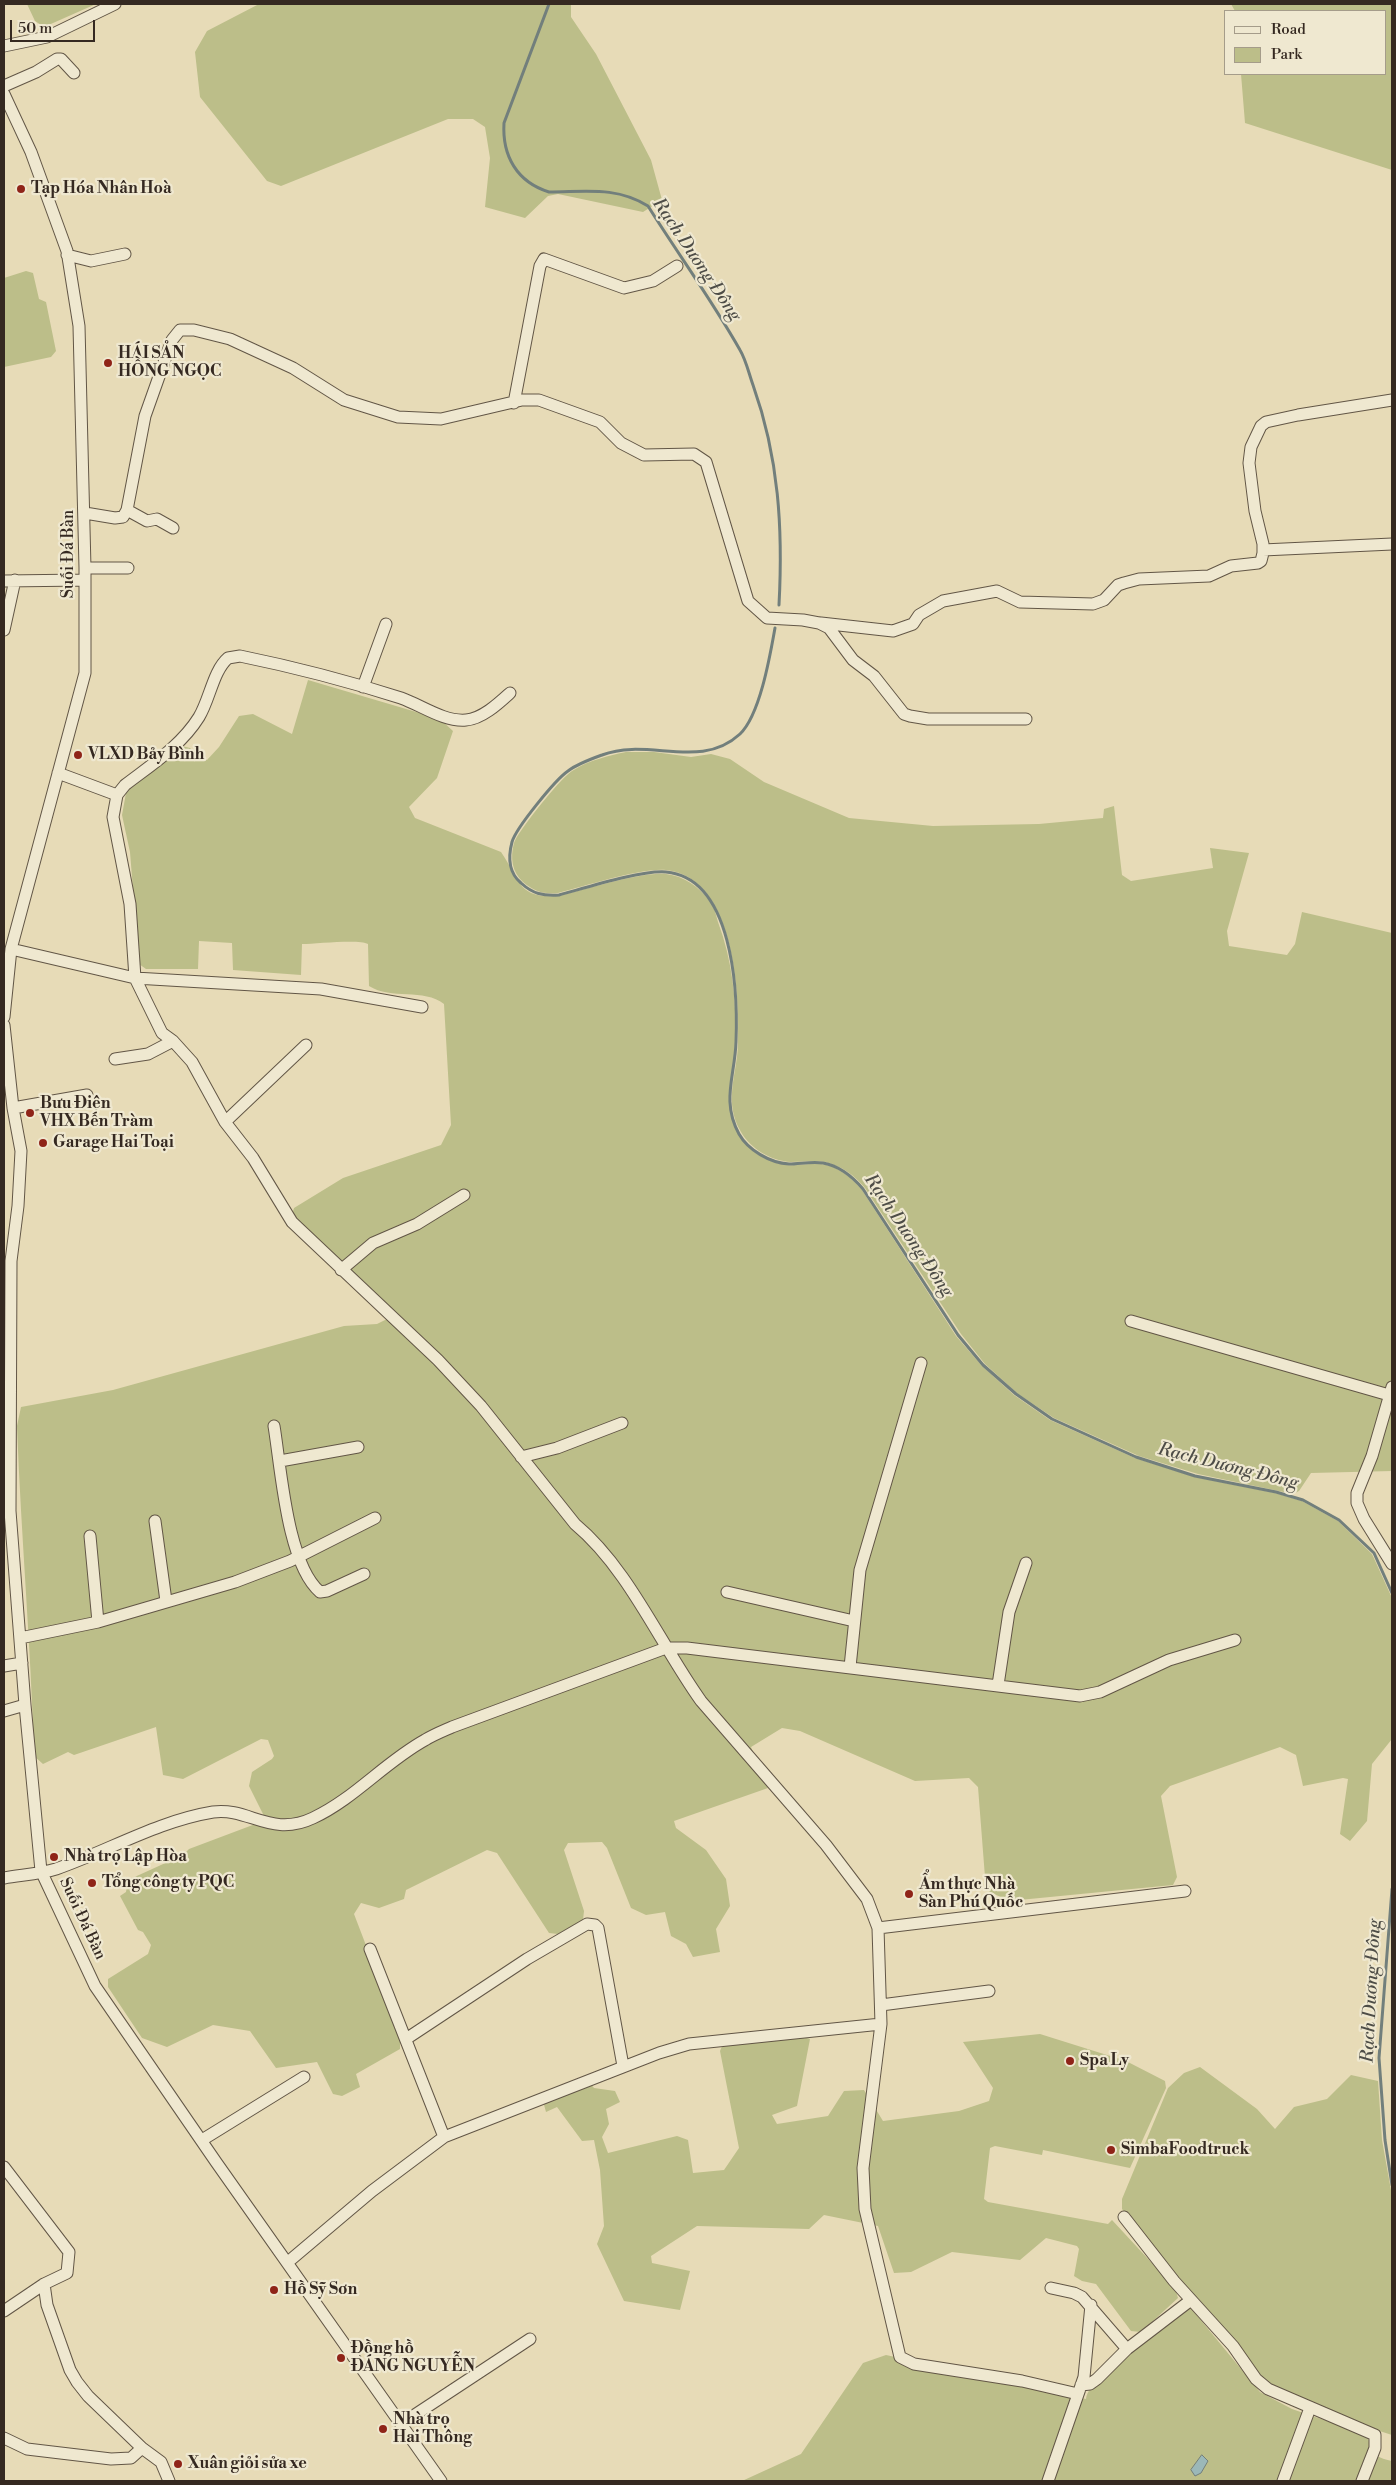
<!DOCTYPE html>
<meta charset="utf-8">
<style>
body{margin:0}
#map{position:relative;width:1396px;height:2485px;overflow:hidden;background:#e7dbb7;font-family:"Libre Bodoni",serif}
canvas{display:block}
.frame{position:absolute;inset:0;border:5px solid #352921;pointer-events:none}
.legend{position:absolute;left:1224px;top:10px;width:162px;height:65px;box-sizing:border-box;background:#efe8d0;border:1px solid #a59c8a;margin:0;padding:6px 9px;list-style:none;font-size:15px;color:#352921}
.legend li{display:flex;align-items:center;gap:10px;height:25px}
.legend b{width:25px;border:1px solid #a59c8a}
.scale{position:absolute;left:10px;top:20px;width:85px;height:22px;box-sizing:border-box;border:2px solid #352921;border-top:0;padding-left:6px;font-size:15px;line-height:18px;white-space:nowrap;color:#352921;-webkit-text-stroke:4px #efe8d0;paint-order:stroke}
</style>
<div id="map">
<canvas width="1396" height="2485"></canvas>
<div class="frame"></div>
<ul class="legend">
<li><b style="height:6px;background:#efe8d0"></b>Road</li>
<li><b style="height:14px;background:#bcbe89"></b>Park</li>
</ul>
<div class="scale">50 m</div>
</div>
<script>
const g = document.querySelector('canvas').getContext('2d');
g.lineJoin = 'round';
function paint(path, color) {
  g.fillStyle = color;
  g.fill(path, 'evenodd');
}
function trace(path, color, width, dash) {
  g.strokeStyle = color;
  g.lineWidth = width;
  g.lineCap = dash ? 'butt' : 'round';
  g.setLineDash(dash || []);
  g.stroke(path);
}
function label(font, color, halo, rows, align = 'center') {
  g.font = font + ' "Libre Bodoni",serif';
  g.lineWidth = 4.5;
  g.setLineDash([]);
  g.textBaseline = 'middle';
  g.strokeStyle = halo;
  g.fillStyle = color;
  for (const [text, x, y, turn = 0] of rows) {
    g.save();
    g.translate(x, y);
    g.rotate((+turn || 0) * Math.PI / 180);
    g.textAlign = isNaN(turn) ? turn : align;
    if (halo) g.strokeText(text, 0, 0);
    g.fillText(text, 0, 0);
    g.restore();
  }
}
paint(new Path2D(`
 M27,4H96L44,27L35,21Z
 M259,4H571V17L596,54L651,160L662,200L643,212L558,194L548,196L525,218L485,207L490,158L485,127L473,119H448L281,186L267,181L200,97L195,52L207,31Z
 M1231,4H1392V170L1245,123L1241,74H1385V11H1235Z
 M26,271L33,273L39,299L46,302L56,351L51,357L4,367V278Z
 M308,680L440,719L453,731L437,778L409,807L415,818L501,852C520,879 517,899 558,896C583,890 644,871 666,874C684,876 699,887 710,901C714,906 716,915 718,922C732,960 737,1000 735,1041C735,1074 721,1102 738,1133C747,1150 768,1163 787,1165C798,1166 810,1163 821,1164C838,1166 851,1177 862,1190L956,1336L982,1366L1014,1395L1050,1420L1135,1458L1195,1477L1275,1493L1302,1501L1338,1521L1372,1554L1392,1598V1739L1372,1764L1367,1821L1350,1841L1340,1834L1348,1779L1343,1778L1303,1786L1296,1755L1280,1747L1170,1786L1161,1796L1177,1877L1173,1885L1009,1901L986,1890L978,1787L969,1778L915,1781L800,1731L782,1728L751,1747L768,1788L674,1821L676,1828L706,1850L726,1879L730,1906L716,1929L720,1952L693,1957L686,1944L671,1936L665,1912L646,1915L631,1908L607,1848L602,1842L568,1843L564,1850L584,1911L583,1920L558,1934L549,1933L497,1853L487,1850L406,1890L404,1899L379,1908L361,1903L354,1914L400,2034V2049L356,2074L360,2087L342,2096L333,2094L317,2062L276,2068L250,2031L213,2025L167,2047L142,2038L108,1987V1979L148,1954L151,1945L143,1932L138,1930L120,1896L126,1892L128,1880L183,1855L189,1849L266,1820L249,1786L252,1772L272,1759L274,1756L268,1740L261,1739L183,1779L163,1775L156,1727L74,1755L68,1752L43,1764L34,1756C31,1646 21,1536 17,1426L21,1407L113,1390L344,1326L377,1324L395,1315L292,1215L294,1208L343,1178L441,1145L451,1125L444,1004C424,988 391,1000 369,986L368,944C359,939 316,944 302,944L301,975L233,970L232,943L199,941L198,969H146L139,964L130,852L122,815L126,793L142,776L182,746L190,748L207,760L219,747L239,716L253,714L292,734Z
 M626,752H654L691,757L711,754L730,759L764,782L849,818L933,826L1039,824L1103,818L1104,809L1114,806L1122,875L1131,881L1213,868L1210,848L1249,853L1227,931L1229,946L1287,955L1295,944L1302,912L1392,933V1471L1311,1473L1299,1491L1293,1494L1198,1474L1139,1456L1054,1418L1018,1394L985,1364L961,1334L865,1188C854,1175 842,1166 825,1162C814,1160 802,1162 791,1162C771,1161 751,1149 741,1132C723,1101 737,1076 738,1044C740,992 734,877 666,870C640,868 586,886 558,893C543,894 535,892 523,882C512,872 510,858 514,843C518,831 555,786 566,776C581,762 607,756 626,752Z
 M1040,2034L1126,2061L1165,2081L1166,2088L1130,2168L1043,2150L1042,2155L995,2146L990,2148L984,2199L988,2202L1108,2224L1112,2220L1175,2288L1178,2298L1141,2332L1131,2331L1096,2284L1082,2281L1074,2276L1079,2249L1077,2246L1046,2238L1020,2260L952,2252L911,2272L894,2273L878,2226L824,2215L809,2229L697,2226L651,2256L652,2263L690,2271L680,2310L624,2301L597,2244L604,2226L600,2170L594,2140L582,2141L557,2107L546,2112L543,2101L589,2082L594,2088L615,2091L620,2102L606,2109L609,2124L602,2137L608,2153L677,2136L688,2140L693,2173L724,2170L739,2148L720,2051L723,2044L798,2035L810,2039L797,2106L772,2115L777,2124L828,2116L844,2091L864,2090L883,2121L959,2111L989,2101L993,2088L963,2042Z
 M1200,2067L1257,2109L1275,2129L1294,2107L1327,2099L1351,2075L1378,2081L1382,2140L1392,2196V2435L1361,2425L1270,2386L1192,2296L1122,2209V2199L1168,2088L1184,2073Z
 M1190,2307L1260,2392L1292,2409L1368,2435C1370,2453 1374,2457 1392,2461V2481H742L801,2454L863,2363L886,2355L1086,2399C1090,2373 1167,2322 1190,2307Z`), '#bcbe89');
const water = new Path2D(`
 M1202,2455L1208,2461L1201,2473L1195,2476L1191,2470Z`);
paint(water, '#9bb8b9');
trace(water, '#727f7c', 1);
trace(new Path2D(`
 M549,4L504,123C502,156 517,182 549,192C585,192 616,186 648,206C678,254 712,300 740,350C746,360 749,374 753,385C779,458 783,529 779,605
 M775,628C770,656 760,715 740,734C700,771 648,737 602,755C591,759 577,764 568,771C555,780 516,828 512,842C508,857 509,873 521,883C533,894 543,896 559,895C585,888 641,870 666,872C733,878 738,991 736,1042C735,1076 721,1101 739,1134C748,1150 770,1163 789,1164C800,1164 812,1161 823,1163C840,1166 852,1176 863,1189L958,1335L983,1365L1016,1394L1052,1419L1136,1457L1195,1476L1276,1492L1303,1500L1339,1520L1374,1553L1392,1593
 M1392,1889L1379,2058L1385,2140L1392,2185`), '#727f7c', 3);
const minor = new Path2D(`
 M4,46L47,37L115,4
 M4,86L36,72L57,59H61L74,73
 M4,94L31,152L67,251L79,326L85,568V673L11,949L4,1017
 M67,255L91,261L125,254
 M514,403L540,266L544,259L624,288L653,281L677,266
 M127,510L147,521L157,519L173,528
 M85,513L115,518L123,517L127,510L145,416L172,340L180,330H194L230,339L293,368L344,400L398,417L441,419L522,400H539L600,422L621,443L644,455L694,454L706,462L748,601L767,618L803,620L819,623L829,628L853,660L874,676L904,714L910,716L928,719H1026
 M1263,550L1392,544
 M85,568H128
 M4,581L85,580
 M821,623L893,631L913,624L919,615L943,601L997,591L1020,602L1093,604L1104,600L1118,585L1124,583L1139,579L1209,576L1231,566L1258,563L1261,561L1263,553V544L1255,511L1249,463L1251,447L1261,426L1266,422L1298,415L1392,400
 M4,630L15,580
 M363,687L386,624
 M510,693C499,703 482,719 466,720C444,722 421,705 401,698C348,681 294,667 240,656L228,658C213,671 210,699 199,717C181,746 151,765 125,785L117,795L113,817L130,904L135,978L162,1033L173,1041L192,1062L225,1122L253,1158L292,1222L438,1360L481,1406L575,1524C629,1569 660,1644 701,1701L826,1845L867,1899L878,1928L881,2024L863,2168L865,2209L900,2357L914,2364L1022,2381L1078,2394
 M58,773L117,795
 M11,949L135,978L321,989L422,1007
 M4,1025L13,1108L21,1151L18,1206L11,1261L10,1511L25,1705L41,1871L95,1986L216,2162L441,2481
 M115,1059L148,1054L173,1041
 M13,1108L87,1095
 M225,1122L306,1045
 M341,1270L373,1243L417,1224L464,1195
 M1131,1321L1389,1395
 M1392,1387L1372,1456L1357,1493V1503L1364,1519L1392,1564
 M274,1426C281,1468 287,1564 320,1592L327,1591L364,1574
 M521,1457L557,1448L622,1423
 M280,1461L358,1447
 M155,1521L166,1601
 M90,1536L98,1622
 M727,1592L854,1621
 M20,1638L98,1622L235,1582L290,1561L375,1518
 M4,1666L22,1663
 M850,1667L860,1570L921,1363
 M998,1685L1009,1612L1026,1563
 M4,1711L25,1705
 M4,1878C20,1875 40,1874 56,1869C108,1851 158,1821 213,1812C249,1807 271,1838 313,1818C354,1799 385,1762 425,1740C433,1735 443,1731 452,1727L666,1648H687L1080,1696L1100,1692L1169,1660L1235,1640
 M878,1928L1185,1891
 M370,1949L444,2137
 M881,2005L989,1991
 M406,2039L527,1959L587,1924L595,1925L598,1928L623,2066
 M202,2140L304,2077
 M4,2167L69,2252L67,2273L44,2284L47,2305L70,2370L77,2382L88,2396L142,2448L161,2462L169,2481
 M1124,2217L1174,2281L1233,2346L1256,2379L1268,2389L1375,2435V2448L1362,2481
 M288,2262L372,2191L444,2137L659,2053L689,2044L881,2024
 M1051,2288L1074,2293L1082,2297L1127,2349
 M4,2311L44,2284
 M1081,2385L1090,2384L1097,2379L1127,2349L1191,2300
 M401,2424L530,2339
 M4,2438L27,2449L111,2459L131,2458L142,2448
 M1048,2481L1084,2377L1091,2305
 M1283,2481L1310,2408`);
trace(minor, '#625646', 13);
trace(minor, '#efe8d0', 11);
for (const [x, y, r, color] of [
 [21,189,5,"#8f2418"],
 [108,363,5,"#8f2418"],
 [78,755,5,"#8f2418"],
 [30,1113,5,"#8f2418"],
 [43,1143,5,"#8f2418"],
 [54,1857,5,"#8f2418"],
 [92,1883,5,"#8f2418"],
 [909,1894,5,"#8f2418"],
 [1070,2061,5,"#8f2418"],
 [1111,2150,5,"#8f2418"],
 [274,2290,5,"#8f2418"],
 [341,2358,5,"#8f2418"],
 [383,2429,5,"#8f2418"],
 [178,2464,5,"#8f2418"]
]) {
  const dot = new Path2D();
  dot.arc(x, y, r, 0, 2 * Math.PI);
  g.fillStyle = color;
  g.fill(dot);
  trace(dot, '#efe8d0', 2);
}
label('bold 16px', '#352921', '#efe8d0', [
 ["Tạp Hóa Nhân Hoà",31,189],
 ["HÁI SẢN",118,354],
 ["HỒNG NGỌC",118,372],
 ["VLXD Bảy Bình",88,755],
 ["Bưu Điện",40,1104],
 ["VHX Bến Tràm",40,1122],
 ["Garage Hai Toại",53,1143],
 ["Nhà trọ Lập Hòa",64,1857],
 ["Tổng công ty PQC",102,1883],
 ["Ẩm thực Nhà",919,1885],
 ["Sàn Phú Quốc",919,1903],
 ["Spa Ly",1080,2061],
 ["SimbaFoodtruck",1121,2150],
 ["Hồ Sỹ Sơn",284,2290],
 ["Đồng hồ",351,2349],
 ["ĐÁNG NGUYỄN",351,2367],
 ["Nhà trọ",393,2420],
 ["Hai Thông",393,2438],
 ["Xuân giỏi sửa xe",188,2464]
], 'left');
label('16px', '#352921', '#efe8d0', [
 ["Suối Đá Bàn",69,554,-90],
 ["Suối Đá Bàn",82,1919,65]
]);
label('italic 18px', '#4e4d47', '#efe8d0', [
 ["Rạch Dương Đông",696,260,56],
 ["Rạch Dương Đông",908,1236,56],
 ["Rạch Dương Đông",1228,1467,14],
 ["Rạch Dương Đông",1372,1991,-87]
]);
</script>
